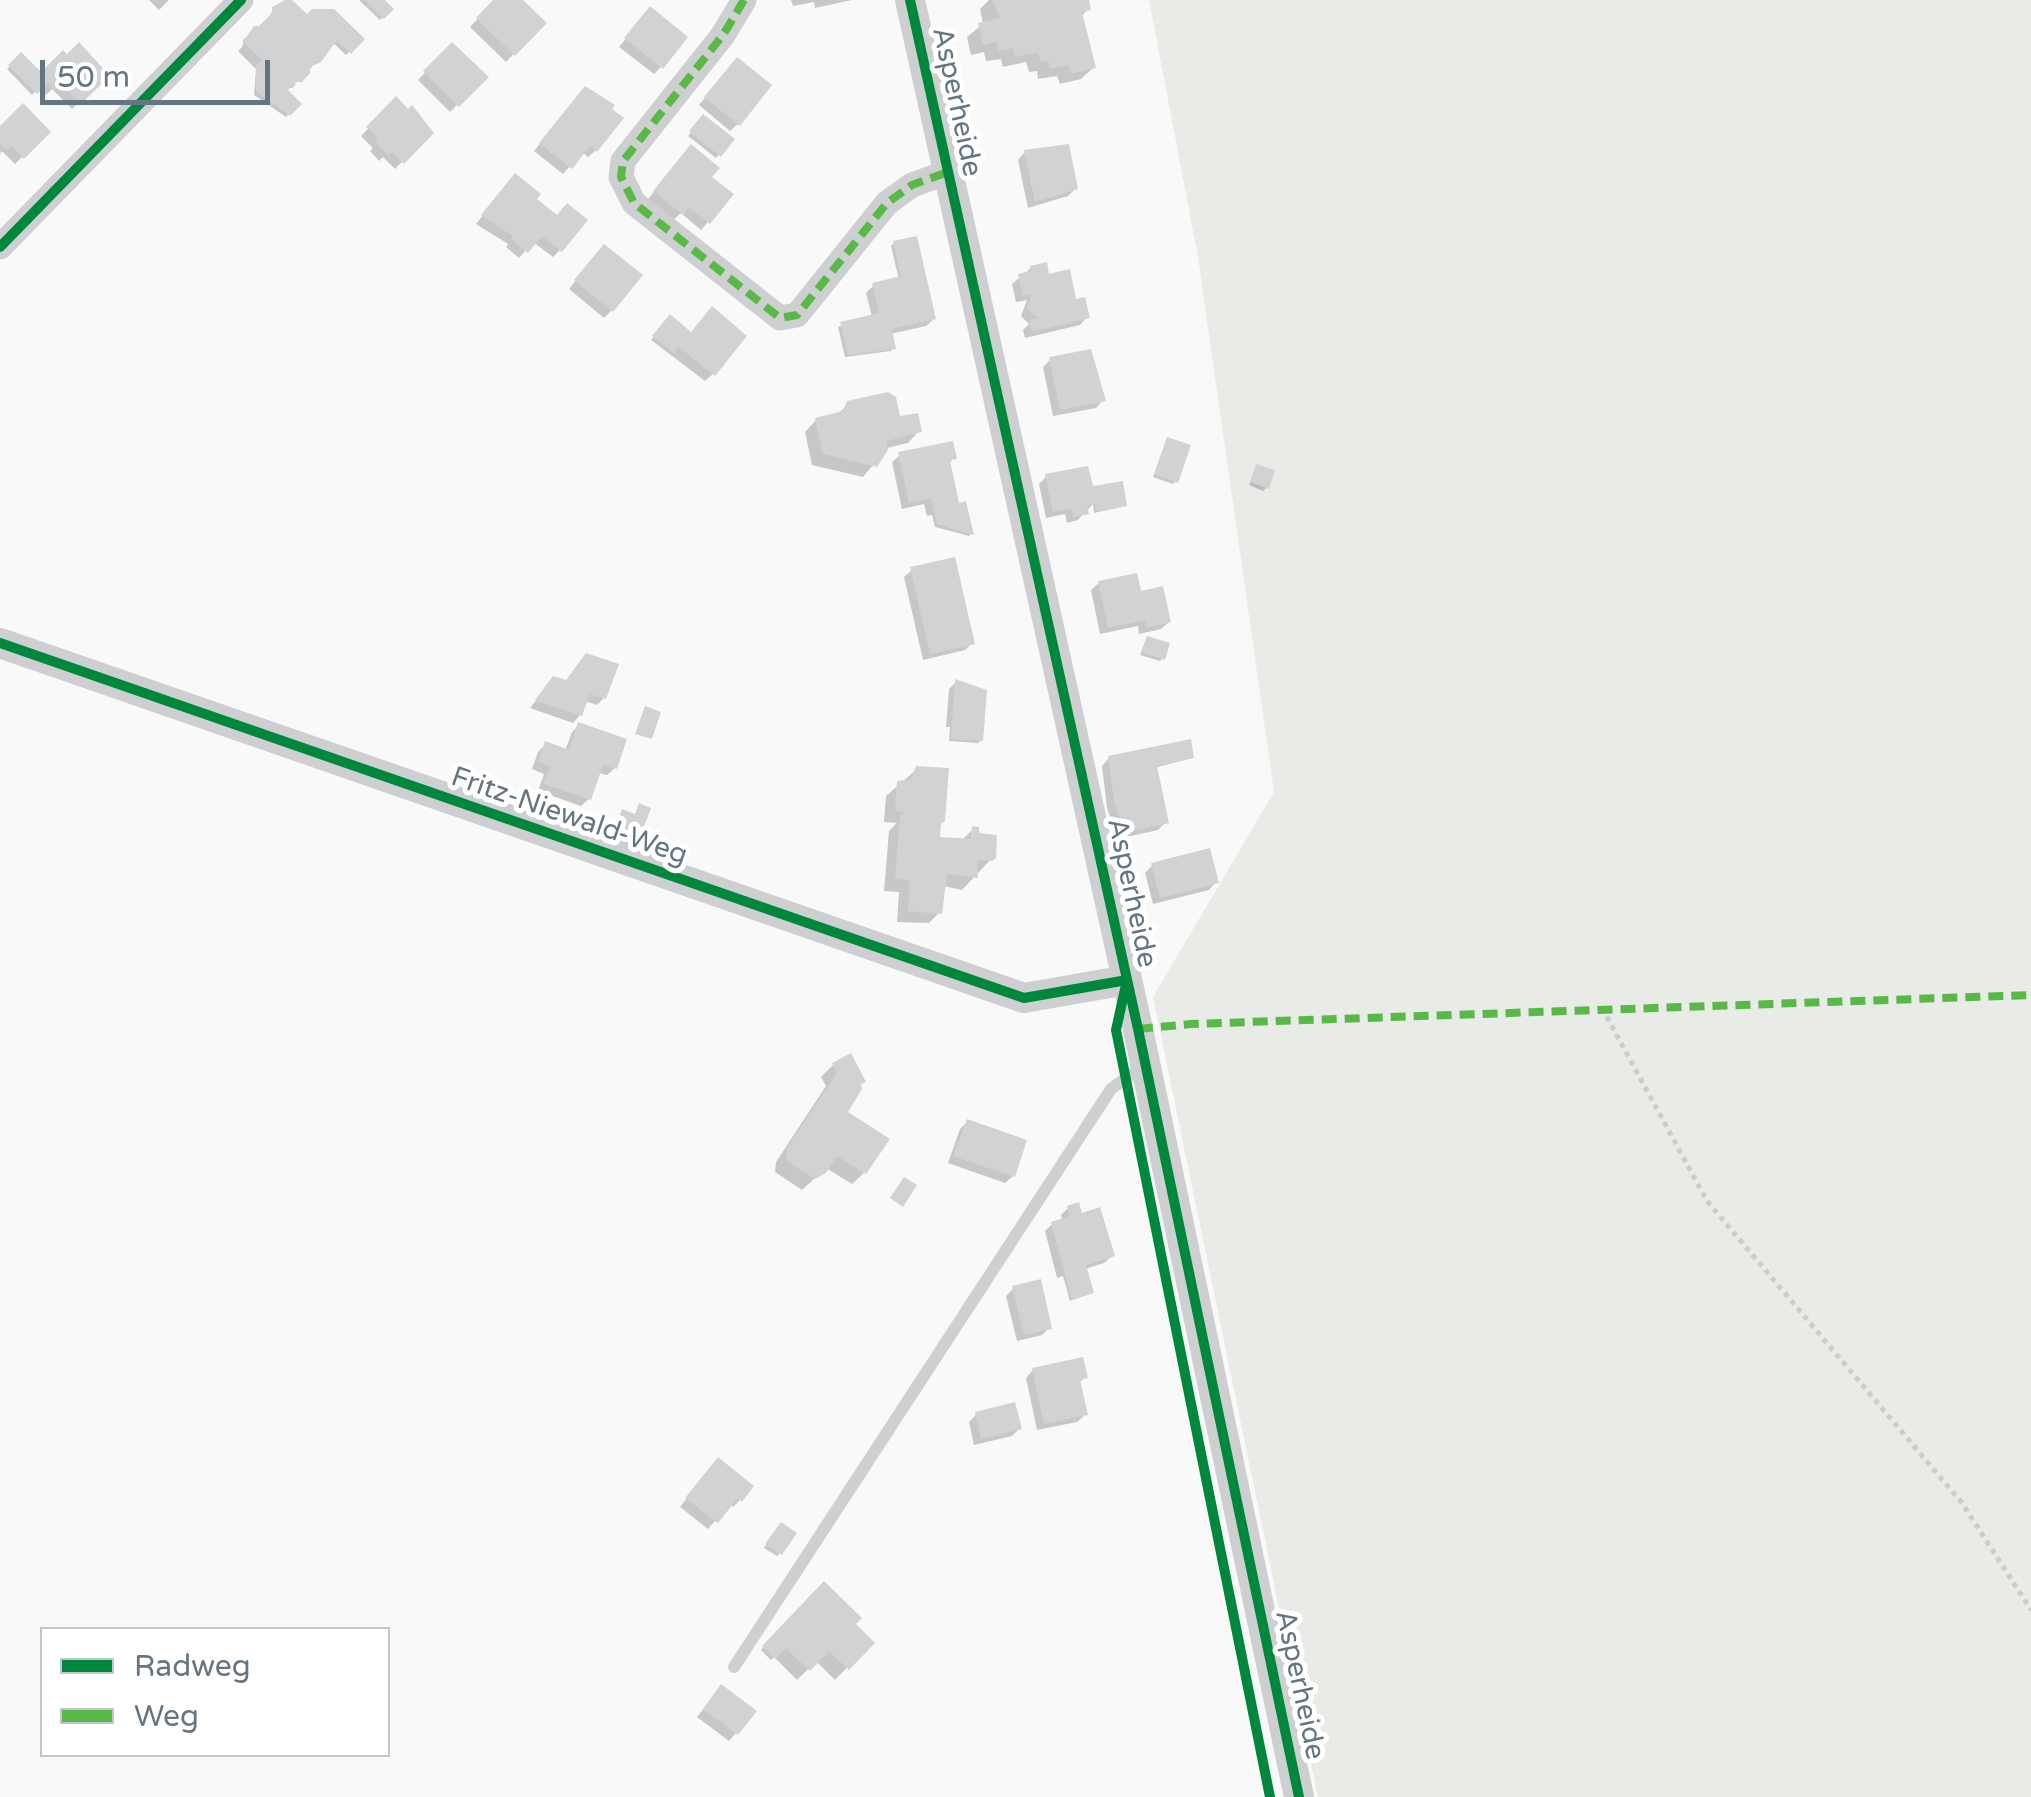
<!DOCTYPE html>
<style>
body{margin:0}
#map{position:relative;width:2031px;height:1797px;overflow:hidden;background:#f9f9f9;font-family:"Varela Round",sans-serif}
canvas{display:block}
.legend{position:absolute;left:40px;top:1627px;width:350px;height:130px;box-sizing:border-box;background:#fff;border:2px solid #c1c8cd;margin:0;padding:12px 18px;list-style:none;font-size:30px;color:#657683}
.legend li{display:flex;align-items:center;gap:20px;height:50px}
.legend b{width:50px;border:2px solid #c1c8cd}
.scale{position:absolute;left:40px;top:60px;width:230px;height:45px;box-sizing:border-box;border:5px solid #657683;border-top:0;padding-left:12px;font-size:30px;line-height:35px;white-space:nowrap;color:#657683;-webkit-text-stroke:8px #fff;paint-order:stroke}
</style>
<div id="map">
<canvas width="2031" height="1797"></canvas>
<ul class="legend">
<li><b style="height:12px;background:#00873e"></b>Radweg</li>
<li><b style="height:12px;background:#58b947"></b>Weg</li>
</ul>
<div class="scale">50 m</div>
</div>
<script>
const g = document.querySelector('canvas').getContext('2d');
g.lineJoin = 'round';
function paint(path, color) {
  g.fillStyle = color;
  g.fill(path, 'evenodd');
}
function trace(path, color, width, dash) {
  g.strokeStyle = color;
  g.lineWidth = width;
  g.lineCap = dash ? 'butt' : 'round';
  g.setLineDash(dash || []);
  g.stroke(path);
}
function label(font, color, halo, rows, align = 'center') {
  g.font = font + ' "Varela Round",sans-serif';
  g.lineWidth = 10;
  g.setLineDash([]);
  g.textBaseline = 'middle';
  g.strokeStyle = halo;
  g.fillStyle = color;
  for (const [text, x, y, turn = 0] of rows) {
    g.save();
    g.translate(x, y);
    g.rotate((+turn || 0) * Math.PI / 180);
    g.textAlign = isNaN(turn) ? turn : align;
    if (halo) g.strokeText(text, 0, 0);
    g.fillText(text, 0, 0);
    g.restore();
  }
}
paint(new Path2D(`
 M1149,0H2031V1797H1318L1153,997L1274,792L1198,257Z`), '#e8ebe6');
paint(new Path2D(`
 M149,0H169L159,10Z
 M287,0L307,17L362,39L346,55L332,42L310,69L283,84H296L292,88H284L299,104L286,117L254,95L256,69L238,51L243,46V40L266,21L274,9Z
 M359,0H382L391,9L380,20Z
 M496,0H520L544,23L506,62L470,27Z
 M791,0H852L815,8L814,2L793,6Z
 M989,0H1086L1088,9L1081,17L1093,68L1081,79L1060,84L1057,76L1038,79L1037,71L1029,72L1026,62L1003,67L1001,59L986,61L984,52L971,55L967,37L983,24L980,9Z
 M643,17L661,67L654,74L619,47Z
 M452,45L485,77L450,112L418,80Z
 M21,56L39,77L106,76L72,109L52,89L46,95L39,88L32,95L7,69Z
 M730,67L738,124L730,131L699,105Z
 M578,97L596,150L588,157L582,152L563,174L534,151Z
 M396,100L430,133L395,169L383,157L379,161L370,151L373,148L361,136Z
 M703,117L731,139L716,158L688,136Z
 M0,130L48,132L15,164L2,151L0,154Z
 M1025,152L1076,188L1068,196L1028,208L1018,160Z
 M684,155L709,178L708,222L701,230L681,213L673,220L648,199Z
 M508,184L534,200L560,250L553,257L533,242L519,258L506,247L508,244L476,224Z
 M894,243L934,319L926,326L890,334L894,348L891,351L845,357L838,327L872,317L866,293L874,285L899,280L891,246Z
 M597,254L612,310L604,318L569,289Z
 M1031,268L1048,277L1075,302L1087,317L1080,325L1025,338L1023,330L1029,324L1021,316L1027,300L1016,302L1012,284Z
 M670,318L713,374L705,381L651,340Z
 M1050,360L1103,400L1096,408L1053,416L1043,367Z
 M849,403L898,419L919,431L908,443L887,448L863,477L812,465L805,432L816,420L837,415Z
 M1168,440L1176,481L1173,484L1153,477Z
 M900,455L954,458L948,464L958,507L971,534L969,536L935,527L932,515L927,516L924,504L902,509L892,462Z
 M1257,467L1266,488L1263,491L1249,485Z
 M1047,476L1091,492L1125,506L1094,513L1093,504L1078,520L1067,523L1065,514L1046,518L1039,484Z
 M912,570L972,643L965,650L923,660L904,577Z
 M1099,583L1139,594L1169,622L1161,629L1139,634L1138,626L1100,634L1091,590Z
 M1147,639L1163,658L1160,661L1140,655Z
 M554,678L604,698L597,705L585,701L580,715L573,723L530,708Z
 M956,682L981,740L978,743L949,741L950,727H946L949,689Z
 M579,725L615,768L607,775L598,773L589,799L581,806L538,791L544,774L532,769L538,752L546,744L565,751L572,732Z
 M1109,758H1192L1154,768L1166,822L1158,830L1117,839L1107,808L1102,766Z
 M917,769L939,823L938,839L961,841L973,829L993,857L962,890L943,886L941,911L929,923L897,922L899,892L884,891L889,831L897,823L884,822L886,796Z
 M639,806L635,845L632,848L611,840L620,815L623,812L634,816Z
 M1152,866L1216,882L1209,890L1153,904L1145,873Z
 M833,1065L859,1085L844,1113L864,1173L852,1184L826,1168L802,1190L775,1172L776,1162L826,1086L821,1077Z
 M967,1122L1013,1176L1005,1183L948,1163L960,1129Z
 M1068,1208L1080,1216L1112,1256L1104,1263L1085,1269L1091,1293L1070,1301L1063,1276L1057,1278L1045,1231L1052,1224L1062,1221L1061,1215Z
 M1014,1288L1049,1328L1042,1335L1017,1341L1006,1296Z
 M1033,1370L1085,1377L1078,1384L1085,1415L1077,1422L1037,1430L1026,1378Z
 M976,1415L1019,1429L1012,1436L974,1445L969,1422Z
 M711,1468L740,1500L733,1507L730,1504L708,1529L680,1507Z
 M778,1528L780,1553L777,1556L764,1548Z
 M824,1585L852,1624L871,1643L835,1680L816,1661L797,1680L774,1657L771,1660L761,1650Z
 M714,1695L736,1733L729,1741L697,1717Z`), '#0003');
paint(new Path2D(`
 M285,0H292L307,14L312,9H334L365,39L351,54L337,40L321,62L310,67V73L302,82H296L288,90L302,104L290,116L256,91V66L262,60L243,42L254,26H259L272,13V7Z
 M365,0H385L394,9L384,19Z
 M493,0H523L547,23L515,56L476,18Z
 M992,0H1089L1091,10L1082,12L1096,68L1071,74L1068,65L1050,69L1048,60L1041,62L1038,52L1015,57L1013,48L998,51L996,42L983,45L978,23L1000,18Z
 M650,6L688,37L663,69L624,38Z
 M79,42L110,76L81,104L61,84L55,90L48,83L37,94L8,65L21,52L41,72L63,50L67,54Z
 M452,42L489,77L459,107L423,71Z
 M737,57L772,85L740,126L704,97Z
 M585,86L615,105L612,109L624,118L597,152L590,146L572,169L539,143Z
 M396,96L408,109L412,105L434,133L404,164L392,152L388,155L375,142L379,139L366,127Z
 M23,103L51,132L24,159L11,146L7,151L0,144V126Z
 M703,114L735,139L721,157L689,131Z
 M691,144L720,168L712,177L734,194L710,224L689,207L683,215L653,191Z
 M1069,144L1078,189L1035,202L1024,150Z
 M515,173L541,194L537,199L557,215L567,203L588,220L562,252L542,236L528,253L511,239L513,236L481,215Z
 M917,236L936,319L892,329L896,349L848,355L840,322L879,313L872,283L901,276L893,241Z
 M604,244L643,275L613,312L574,280Z
 M1047,262L1049,274L1070,269L1076,299L1085,297L1090,318L1032,332L1029,320L1038,318L1027,308L1032,294L1023,296L1018,274L1031,271L1030,266Z
 M712,306L747,336L715,376L679,347L674,353L652,336L670,314L691,332Z
 M1091,349L1106,401L1060,410L1049,357Z
 M888,392L896,397L900,416L918,413L922,432L886,441L888,450L877,467L823,454L815,418L843,411L847,401Z
 M1167,437L1191,445L1178,483L1154,474Z
 M953,441L957,459L950,460L959,503L966,501L974,535L937,524L931,498L909,503L898,452Z
 M1256,464L1275,470L1269,489L1250,482Z
 M1088,466L1093,486L1123,481L1127,506L1097,512L1095,504L1087,505L1089,514L1073,517L1072,508L1053,512L1045,474Z
 M955,557L975,644L930,654L910,567Z
 M1137,573L1141,591L1163,586L1171,622L1146,628L1145,620L1108,628L1098,581Z
 M1147,636L1170,643L1165,660L1141,652Z
 M586,653L619,664L606,699L590,694L582,716L535,700L553,676L566,680Z
 M955,679L987,690L983,741L951,739Z
 M645,706L661,712L652,739L635,734Z
 M578,722L627,739L617,769L603,765L591,800L544,784L550,766L538,762L545,741L569,750Z
 M1191,739L1194,758L1157,766L1169,823L1124,833L1114,800L1108,756Z
 M916,766L949,768L945,821L941,824L940,837L971,839L972,826L979,827V833L997,835L996,858L992,861L977,860L978,878L947,874L942,914L908,911L910,881L895,878L900,816L905,812L895,811L897,781L911,779Z
 M639,803L651,808L637,846L612,837L622,809L635,814Z
 M1210,848L1219,883L1160,898L1151,863Z
 M851,1053L866,1082L861,1084L862,1089L848,1112L890,1139L866,1174L837,1156L826,1173L815,1179L786,1160L787,1148L837,1073L832,1063Z
 M967,1119L1027,1140L1015,1177L953,1156Z
 M904,1177L917,1185L903,1207L890,1198Z
 M1079,1202L1082,1213L1100,1207L1115,1256L1086,1265L1094,1293L1072,1300L1051,1222L1070,1216L1067,1206Z
 M1041,1279L1052,1329L1024,1335L1012,1286Z
 M1083,1357L1088,1378L1080,1380L1088,1415L1044,1424L1032,1368Z
 M1015,1402L1022,1429L981,1439L975,1412Z
 M718,1457L754,1486L742,1502L738,1498L718,1523L685,1498Z
 M781,1522L797,1533L782,1555L765,1544Z
 M824,1581L862,1618L856,1624L875,1643L849,1670L829,1651L810,1671L786,1648L775,1659L762,1646Z
 M721,1684L757,1711L738,1735L703,1709Z`), '#d0d2d3');
trace(new Path2D(`
 M1602,1008L1707,1201L1962,1503L2031,1610`), '#cbcccd', 5, [5, 5]);
trace(new Path2D(`
 M734,1667L1111,1089L1145,1064`), '#cecfd0', 12);
trace(new Path2D(`
 M744,0L723,35L623,161L621,177L634,203L780,318L797,315L887,203L912,185L948,172
 M0,247L241,0`), '#cecfd0', 25);
trace(new Path2D(`
 M910,0L1138,1029L1299,1797
 M0,643L1024,998L1127,980`), '#cecfd0', 30);
trace(new Path2D(`
 M744,0L723,35L623,161L621,177L634,203L780,318L797,315L887,203L912,185L948,172
 M1138,1029L1191,1024L2031,995`), '#58b947', 8, [15, 8]);
trace(new Path2D(`
 M910,0L1138,1029L1299,1797
 M0,247L241,0
 M0,643L1024,998L1127,980
 M1125,989L1116,1030L1270,1797`), '#00873e', 10);
label('28px', '#657683', '#fff', [
 ["Asperheide",956,102,78],
 ["Fritz-Niewald-Weg",569,817,19],
 ["Asperheide",1131,893,78],
 ["Asperheide",1299,1685,78]
]);
</script>
